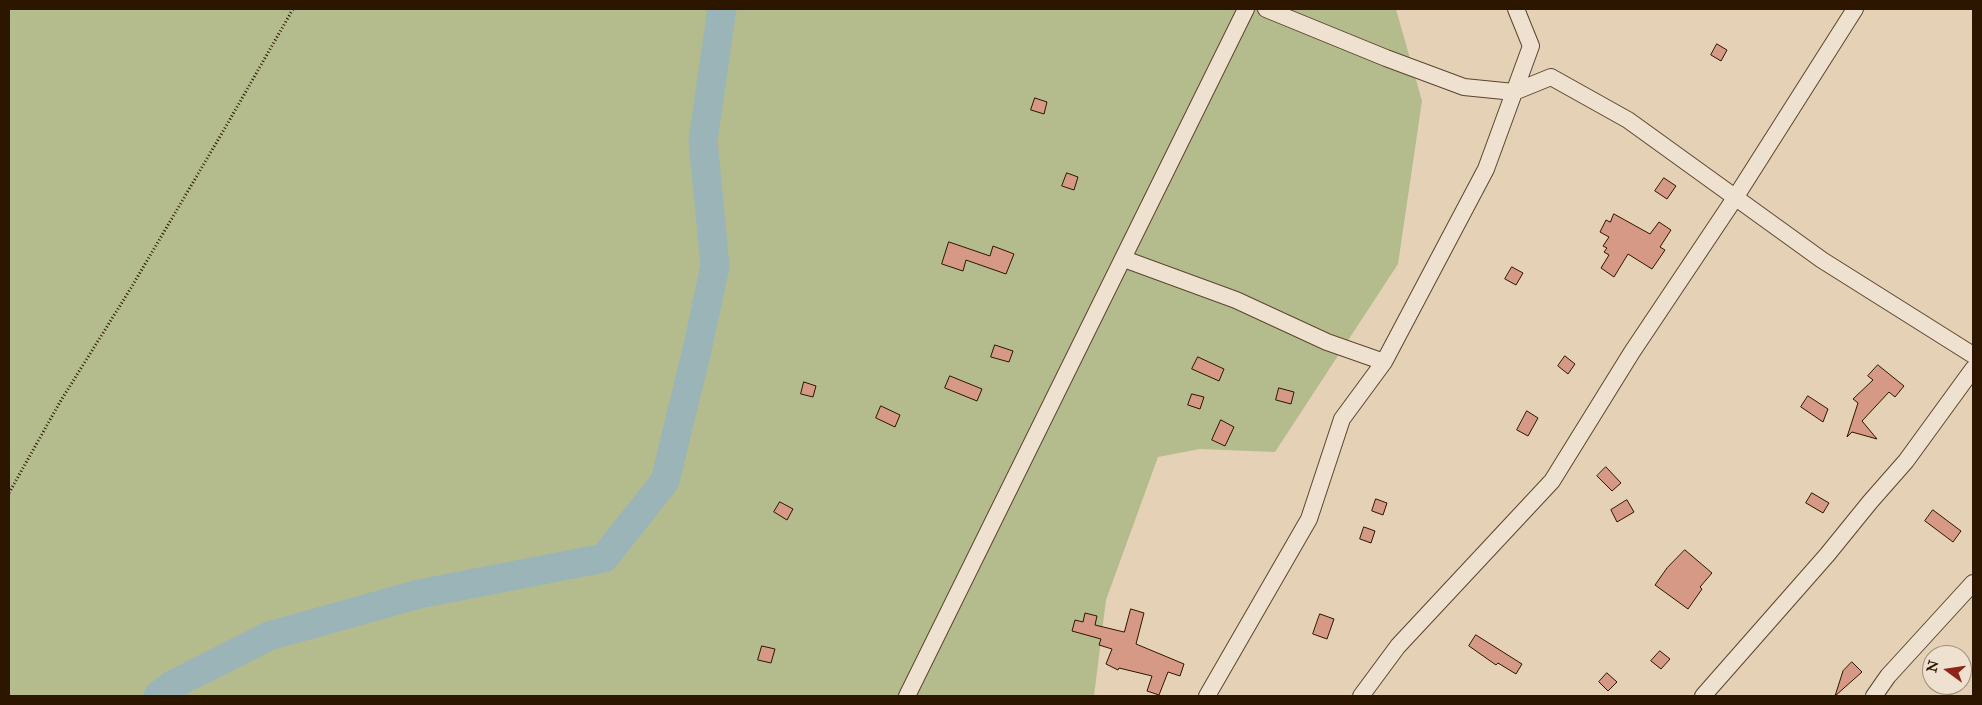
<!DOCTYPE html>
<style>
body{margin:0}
#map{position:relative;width:1982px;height:705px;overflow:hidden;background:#e5d1b6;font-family:"IM FELL Great Primer",serif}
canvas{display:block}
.frame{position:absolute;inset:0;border:10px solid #2d1600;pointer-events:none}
.north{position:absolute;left:1922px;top:645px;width:50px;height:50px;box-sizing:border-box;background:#eee1d0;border:1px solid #a1907d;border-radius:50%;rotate:284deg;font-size:14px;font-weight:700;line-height:20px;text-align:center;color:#2d1600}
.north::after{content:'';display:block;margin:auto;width:18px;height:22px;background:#8f2418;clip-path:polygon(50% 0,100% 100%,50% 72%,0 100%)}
</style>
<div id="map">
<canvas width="1982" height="705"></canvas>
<div class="frame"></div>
<div class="north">N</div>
</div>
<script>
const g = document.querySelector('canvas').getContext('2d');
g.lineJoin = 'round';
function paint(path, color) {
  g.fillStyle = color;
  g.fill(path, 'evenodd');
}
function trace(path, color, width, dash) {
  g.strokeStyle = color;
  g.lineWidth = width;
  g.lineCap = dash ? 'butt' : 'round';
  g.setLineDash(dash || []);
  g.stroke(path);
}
paint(new Path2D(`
 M9,9H1396L1422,101L1398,264L1275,452L1200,449L1158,457L1106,600L1094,696H9Z`), '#b4bc8e');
trace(new Path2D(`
 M158,696L172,685L269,636L419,594L604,558L665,481L697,350L715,266L703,140L722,9`), '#9ab4b8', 29);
const building = new Path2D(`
 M1717,44L1727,50L1721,61L1711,55Z
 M1035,98L1047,102L1044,114L1031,110Z
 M1067,173L1078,177L1074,190L1062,186Z
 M1664,178L1676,186L1667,199L1655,191Z
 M1614,214L1650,234L1659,222L1671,230L1660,247L1665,250L1652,269L1628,254L1614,277L1601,268L1609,255L1604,252L1607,248L1603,246L1609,237L1600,232L1606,220L1610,222Z
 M949,242L990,256L993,246L1014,254L1006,274L966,260L963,271L942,264Z
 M1512,267L1523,273L1516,285L1505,279Z
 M995,345L1013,351L1009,362L991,357Z
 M1565,356L1575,364L1568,374L1558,366Z
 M1198,357L1224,369L1219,381L1192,369Z
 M1878,365L1904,386L1895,397L1889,392L1862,421L1877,439L1852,432L1847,437L1858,403L1853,399L1873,380L1868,376Z
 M950,376L982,389L977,401L945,388Z
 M804,382L816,386L813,397L801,394Z
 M1279,388L1294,392L1291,404L1276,400Z
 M1192,394L1204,397L1200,409L1188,405Z
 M1808,396L1828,409L1823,422L1801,407Z
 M881,406L900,415L895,427L876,418Z
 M1527,411L1538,418L1528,436L1517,430Z
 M1221,420L1234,427L1225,446L1212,440Z
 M1606,467L1621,483L1612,491L1597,476Z
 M1812,493L1829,503L1823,513L1806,503Z
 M1376,499L1387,503L1383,515L1372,511Z
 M1627,500L1634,512L1617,522L1611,510Z
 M780,502L793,509L787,520L774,512Z
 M1933,510L1961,531L1953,542L1925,521Z
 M1364,527L1375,531L1371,543L1360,539Z
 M1685,550L1712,573L1700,587L1702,589L1688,609L1655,585L1667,568Z
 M1131,609L1144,613L1136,644L1184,664L1180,676L1168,672L1159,695L1147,691L1152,676L1119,668L1118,670L1106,664L1112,649L1099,645L1101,639L1072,631L1075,620L1083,622L1085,613L1097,616L1095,625L1124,632Z
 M1320,614L1334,619L1327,639L1313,634Z
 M1476,635L1522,664L1516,674L1498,663L1496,665L1469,646Z
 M762,646L775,649L771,663L758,660Z
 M1660,651L1670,659L1661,669L1651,661Z
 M1852,662L1862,672L1835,696L1843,671Z
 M1607,673L1617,682L1608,691L1599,682Z`);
paint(building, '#d69985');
trace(building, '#2d1600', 1);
const minor = new Path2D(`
 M1266,9L1386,58L1464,87L1514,92L1551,77L1628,120L1822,260L1973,355
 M1124,259L1236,300L1327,342L1384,362
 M907,696L1246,9
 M1207,696L1309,519L1342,419L1384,362L1486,169L1531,46L1516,9
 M1361,696L1398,646L1552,481L1632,352L1735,198L1855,9
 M1703,696L1827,555L1870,502L1906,461L1973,369
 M1874,696L1888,676L1973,583`);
trace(minor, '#5b452e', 18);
trace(new Path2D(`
 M9,493L60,402L131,288L225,128L293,9`), '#2d1600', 3, [1, 2.5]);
trace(minor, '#eee1d0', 16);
</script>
